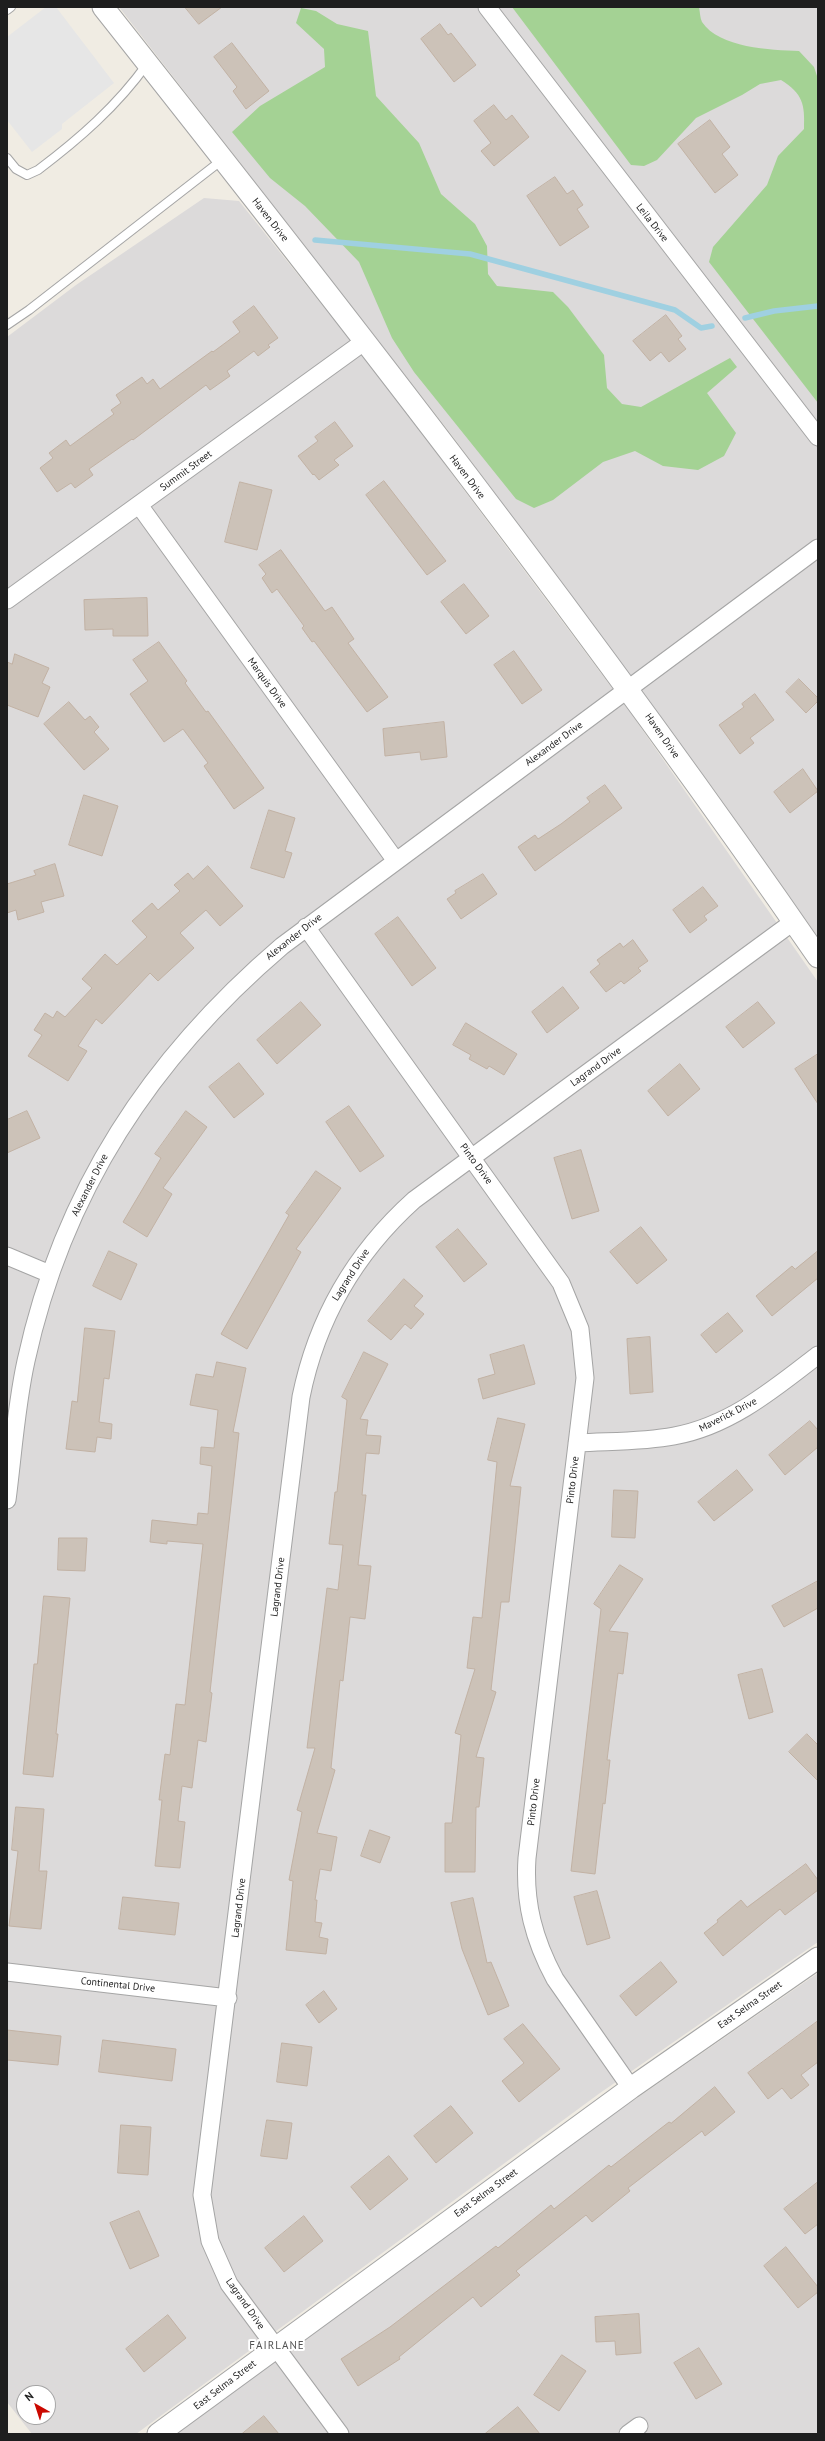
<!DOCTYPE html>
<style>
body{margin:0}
#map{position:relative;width:825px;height:2441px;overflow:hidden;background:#f0ece3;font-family:"PT Sans",sans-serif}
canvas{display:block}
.frame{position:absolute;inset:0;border:8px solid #1e1e1e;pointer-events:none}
.north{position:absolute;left:16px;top:2385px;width:40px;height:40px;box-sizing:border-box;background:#fff;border:1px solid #a5a5a5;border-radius:50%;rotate:321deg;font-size:11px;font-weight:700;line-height:16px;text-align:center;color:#1e1e1e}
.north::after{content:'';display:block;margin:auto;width:14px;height:18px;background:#cb0800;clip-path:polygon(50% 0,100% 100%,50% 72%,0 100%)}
</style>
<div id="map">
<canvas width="825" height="2441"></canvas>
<div class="frame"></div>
<div class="north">N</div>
</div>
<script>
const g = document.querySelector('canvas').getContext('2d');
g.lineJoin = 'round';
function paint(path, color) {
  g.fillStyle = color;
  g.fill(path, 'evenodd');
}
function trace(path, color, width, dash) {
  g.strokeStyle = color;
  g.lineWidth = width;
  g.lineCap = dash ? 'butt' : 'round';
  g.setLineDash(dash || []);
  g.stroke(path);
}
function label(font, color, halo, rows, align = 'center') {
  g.font = font + ' "PT Sans",sans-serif';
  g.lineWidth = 4;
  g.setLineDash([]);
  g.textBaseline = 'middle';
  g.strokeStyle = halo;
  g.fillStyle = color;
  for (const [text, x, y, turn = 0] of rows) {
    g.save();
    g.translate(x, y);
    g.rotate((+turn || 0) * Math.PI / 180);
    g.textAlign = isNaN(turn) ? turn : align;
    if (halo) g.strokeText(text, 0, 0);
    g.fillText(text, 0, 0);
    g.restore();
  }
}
paint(new Path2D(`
 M119,7H818V937L715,791L454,438Z
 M204,198L239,201L375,371L630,712L818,982V1942L600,2093L136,2434H32L7,2402V337L76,285ZM24,2393H48V2417H24Z
 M818,1973V2434H175L592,2129Z`), '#dcdada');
paint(new Path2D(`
 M512,7H699C700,12 700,18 702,22C719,48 771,50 799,51L814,67L818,79V403L709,262L713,247L767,185L778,156L804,129C805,104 803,94 781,80L760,84L742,95L696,118L657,160L644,166L631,165Z
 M301,8L316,11L337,24L368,31L376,96L419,143L441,194L475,224L487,246L488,274L497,286L553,292L568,307L604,355L607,388L622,404L641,407L730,358L737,367L707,393L736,433L724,456L698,470L663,466L635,451L603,462L553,500L534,508L516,499L414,372L392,338L359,262L305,206L270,178L232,132L260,106L325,67L324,49L296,23Z`), '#a4d294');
paint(new Path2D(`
 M46,7H56L114,83L62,124V129L32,152L7,120V37Z`), '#e6e6e6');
trace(new Path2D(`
 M315,240L470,254L675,310L701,328L712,326
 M745,318L774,311L818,306`), '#9fd0e1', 5.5);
const building = new Path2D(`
 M185,7H222L199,24Z
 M440,24L448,35L451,33L476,65L454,82L421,39Z
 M232,43L269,91L246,109L233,91L237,87L214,57Z
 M494,105L506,120L512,115L529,137L494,166L481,151L491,143L474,121Z
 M710,120L730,147L722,154L738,175L715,193L678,144Z
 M555,177L567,194L573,190L583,205L577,209L589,227L560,246L527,196Z
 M254,306L278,338L268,345L270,347L258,356L254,351L227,371L230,376L210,390L206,385L133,440L132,439L89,469L93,475L75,488L71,483L57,492L40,468L53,458L49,453L66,440L70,446L114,414L111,410L121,403L116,395L142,377L147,384L153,379L160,389L212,351L213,352L240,332L233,322Z
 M666,315L682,336L678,339L686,349L669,362L661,352L650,361L633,341Z
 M335,422L353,446L334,460L339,465L319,480L314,474L313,475L298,456L318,441L315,437Z
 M384,481L446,561L427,575L366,495Z
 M240,482L272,490L257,550L225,542Z
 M281,550L325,611L332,607L354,639L348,643L388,697L367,712L314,641L312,642L302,628L304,626L277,589L272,593L262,578L266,574L259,565Z
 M464,584L489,616L466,634L441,602Z
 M147,598L148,636H113V629L85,630L84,600Z
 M159,642L187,681L185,683L206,712L208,711L264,788L234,809L204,766L208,763L183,729L164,742L130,694L148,681L133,660Z
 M514,651L542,690L522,704L494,665Z
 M15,654L49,668L42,683L50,687L38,717L7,705V662L12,664Z
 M799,679L818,698V701L806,713L786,692Z
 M755,694L774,720L750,738L754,743L740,754L719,725L744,707L742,704Z
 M69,702L85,720L90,716L99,727L94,732L109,749L84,770L44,724Z
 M444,722L447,757L421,760L420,752L385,756L383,729Z
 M803,769L818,791L790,813L774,792Z
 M605,785L622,808L535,871L518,847L535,835L538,839L561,824L590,802L587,798Z
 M84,795L118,806L102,856L69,845Z
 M269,810L295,818L285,851L292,853L284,878L251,868Z
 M55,864L64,896L41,902L44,912L18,920L16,910L7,913V884L36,875L34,871Z
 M208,866L243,906L220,926L206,910L180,933L194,948L158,981L150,973L102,1024L96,1019L78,1046L87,1051L68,1081L28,1056L42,1035L34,1030L45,1013L53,1018L57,1011L65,1017L92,988L82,979L105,954L117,965L147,937L132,921L152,903L158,910L180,891L174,885L188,873L193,879Z
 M483,874L497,894L461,919L447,899L456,893L455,891Z
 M703,887L718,906L704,916L707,920L690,933L673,910Z
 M398,917L436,968L412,986L375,934Z
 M633,940L648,961L638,968L641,971L624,984L621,981L606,992L590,972L600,964L597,960L620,943L623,947Z
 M563,987L579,1008L547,1033L532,1012Z
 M301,1002L321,1025L277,1064L257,1040Z
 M758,1002L775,1023L743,1048L726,1027Z
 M466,1023L517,1054L504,1075L489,1066L487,1069L469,1059L471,1055L453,1045Z
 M818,1054V1104L795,1069Z
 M239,1063L264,1094L234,1118L209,1087Z
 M680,1064L700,1089L668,1116L648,1091Z
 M349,1106L384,1156L360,1172L326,1122Z
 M27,1111L40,1138L7,1153V1120Z
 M186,1111L207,1127L163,1188L172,1194L147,1237L123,1222L161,1158L155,1154Z
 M581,1150L599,1211L572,1219L554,1158Z
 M316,1171L341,1188L296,1249L301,1252L247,1349L221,1334L289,1215L286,1213Z
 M641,1227L667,1260L637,1284L610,1252Z
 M458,1229L487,1264L464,1282L436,1247Z
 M109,1251L137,1264L121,1300L93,1286Z
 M818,1251V1278L772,1316L756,1296L792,1266L795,1269Z
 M404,1279L423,1296L414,1306L424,1314L411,1329L405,1324L391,1340L368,1321Z
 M728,1313L743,1331L716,1353L701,1335Z
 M85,1328L115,1331L109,1379L104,1378L99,1422L112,1424L111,1439L97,1437L95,1452L66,1449L72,1401L77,1402Z
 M650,1337L653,1392L630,1394L627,1339Z
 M524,1345L535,1384L483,1399L478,1379L495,1374L490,1355Z
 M364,1352L388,1364L360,1419L368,1420L366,1435L381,1436L379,1454L366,1453L362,1495H366L358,1565L371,1566L365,1619L350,1617L343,1681L340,1680L331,1768L335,1770L317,1833L337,1837L331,1871L320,1869L315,1900H317L315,1922L322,1923L319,1937L328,1939L326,1954L286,1950L293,1881L289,1880L302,1812L297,1810L315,1748H307L327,1588L338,1590L343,1545L329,1544L335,1492H337L347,1400L342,1397Z
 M217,1362L246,1368L233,1432L239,1433L210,1692L212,1693L206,1742L198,1740L192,1788L182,1786L178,1821L185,1822L180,1868L155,1866L162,1800H159L165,1754L170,1755L176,1704L185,1705L203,1544L167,1541V1544L150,1542L152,1520L197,1525L198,1513L208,1514L212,1466L200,1464L201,1447L214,1448L218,1410L190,1405L196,1374L213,1377Z
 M498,1418L525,1424L510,1486L521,1487L509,1602H501L491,1690L496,1692L476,1757L484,1758L479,1807H476L475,1872H445V1823H452L461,1735L455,1733L475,1669L467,1668L473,1617L482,1618L497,1462L488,1460Z
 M810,1421L818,1430V1447L785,1475L769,1455Z
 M737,1470L753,1490L714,1521L698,1502Z
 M614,1490L638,1491L635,1538L612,1537Z
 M59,1538H87L85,1571L58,1570Z
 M620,1565L643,1579L609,1631L628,1633L623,1674L618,1673L607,1760H610L605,1804L603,1803L595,1874L571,1871L601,1609L594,1604Z
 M818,1581V1608L784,1627L772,1606Z
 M44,1596L70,1598L56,1734H58L53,1777L23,1774L34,1664H37Z
 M762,1669L773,1712L749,1719L738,1675Z
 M807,1734L818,1745V1781L789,1752Z
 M16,1807L44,1809L39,1871H47L41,1929L9,1926L18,1851L12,1850Z
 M370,1830L390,1837L380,1863L361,1856Z
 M806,1864L818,1880V1890L785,1915L780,1909L723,1956L704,1933L718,1922L717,1920L741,1900L747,1907Z
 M597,1891L610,1938L587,1945L574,1897Z
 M123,1897L179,1903L175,1935L119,1929Z
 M473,1898L487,1963L491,1962L509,2006L488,2015L462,1949L451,1903Z
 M661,1962L677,1982L636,2016L620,1996Z
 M324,1991L337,2009L319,2023L306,2005Z
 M818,2021V2062L801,2075L809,2085L791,2099L782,2088L768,2099L748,2073Z
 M523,2024L560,2069L519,2102L502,2081L524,2063L504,2039Z
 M7,2030L61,2036L58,2065L7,2060Z
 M103,2040L176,2049L172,2081L99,2072Z
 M282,2043L312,2047L307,2086L277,2082Z
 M715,2087L735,2112L705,2136L702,2131L628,2188L630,2191L592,2222L586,2215L516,2271L520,2275L481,2307L473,2297L399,2357L400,2359L358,2386L341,2359L390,2327L496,2246L498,2248L551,2205L554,2209L609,2165L611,2167L669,2122L671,2123Z
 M451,2106L473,2133L436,2163L414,2136Z
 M267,2120L292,2123L287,2159L261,2156Z
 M121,2125L151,2127L148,2175L118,2173Z
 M389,2156L408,2179L370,2210L351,2187Z
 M818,2182V2224L805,2234L784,2209Z
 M139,2211L159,2256L130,2269L110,2223Z
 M304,2216L323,2241L284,2272L265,2248Z
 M786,2247L818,2287V2292L798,2308L764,2266Z
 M639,2314L641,2353L616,2355L615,2341L596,2342L595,2317Z
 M168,2315L186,2338L144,2372L126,2349Z
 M699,2348L722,2384L696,2399L674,2363Z
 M562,2355L586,2371L559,2411L534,2395Z
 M518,2407L540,2434H485Z
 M264,2416L279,2434H242Z`);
paint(building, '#ccc2b8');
trace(building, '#c2b2a4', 1);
const service = new Path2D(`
 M7,10L11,7
 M7,158L16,169L27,175L38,170C79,139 117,106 147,64
 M7,325L29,310L222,160`);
const minor = new Path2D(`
 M487,7L818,437
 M139,505L396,861
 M7,600L365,341
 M306,927L561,1283L580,1329L585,1378L527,1858C524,1903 534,1940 555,1979L631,2088
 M7,1256L50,1274
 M577,1443C609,1441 643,1442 674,1436C730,1426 774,1389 818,1355
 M7,1500C13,1454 16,1406 26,1361C63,1191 151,1058 282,946L818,548
 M7,1972L228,1998
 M340,2434L229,2284L210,2241L202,2195L301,1397C317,1318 354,1254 414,1200L793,922
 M628,2434L639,2426`);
const tertiary = new Path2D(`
 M103,7C349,318 593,631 818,957
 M158,2434L631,2088L818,1958`);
trace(service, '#a5a5a5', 10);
trace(minor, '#a5a5a5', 19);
trace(tertiary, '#a5a5a5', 23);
trace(service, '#fff', 8);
trace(minor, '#fff', 17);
trace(tertiary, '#fff', 21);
label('10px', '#1e1e1e', '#fff', [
 ["Haven Drive",270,220,52],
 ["Leila Drive",652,223,52],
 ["Summit Street",186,471,-36],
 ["Haven Drive",467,477,53],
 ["Marquis Drive",267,683,54],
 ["Haven Drive",662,736,55],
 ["Alexander Drive",554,744,-36],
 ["Alexander Drive",294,937,-38],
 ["Lagrand Drive",596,1067,-36],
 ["Pinto Drive",476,1164,54],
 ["Alexander Drive",90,1185,-63],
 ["Lagrand Drive",351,1275,-57],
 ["Maverick Drive",728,1415,-27],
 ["Pinto Drive",573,1480,-83],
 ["Lagrand Drive",278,1587,-83],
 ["Pinto Drive",534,1802,-83],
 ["Lagrand Drive",239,1908,-83],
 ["Continental Drive",118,1985,6],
 ["East Selma Street",750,2005,-35],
 ["East Selma Street",486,2193,-36],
 ["Lagrand Drive",245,2304,55],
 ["East Selma Street",225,2385,-37]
]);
g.letterSpacing = '1px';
label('11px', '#515151', '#fff', [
 ["FAIRLANE",277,2346]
]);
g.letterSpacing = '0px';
</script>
